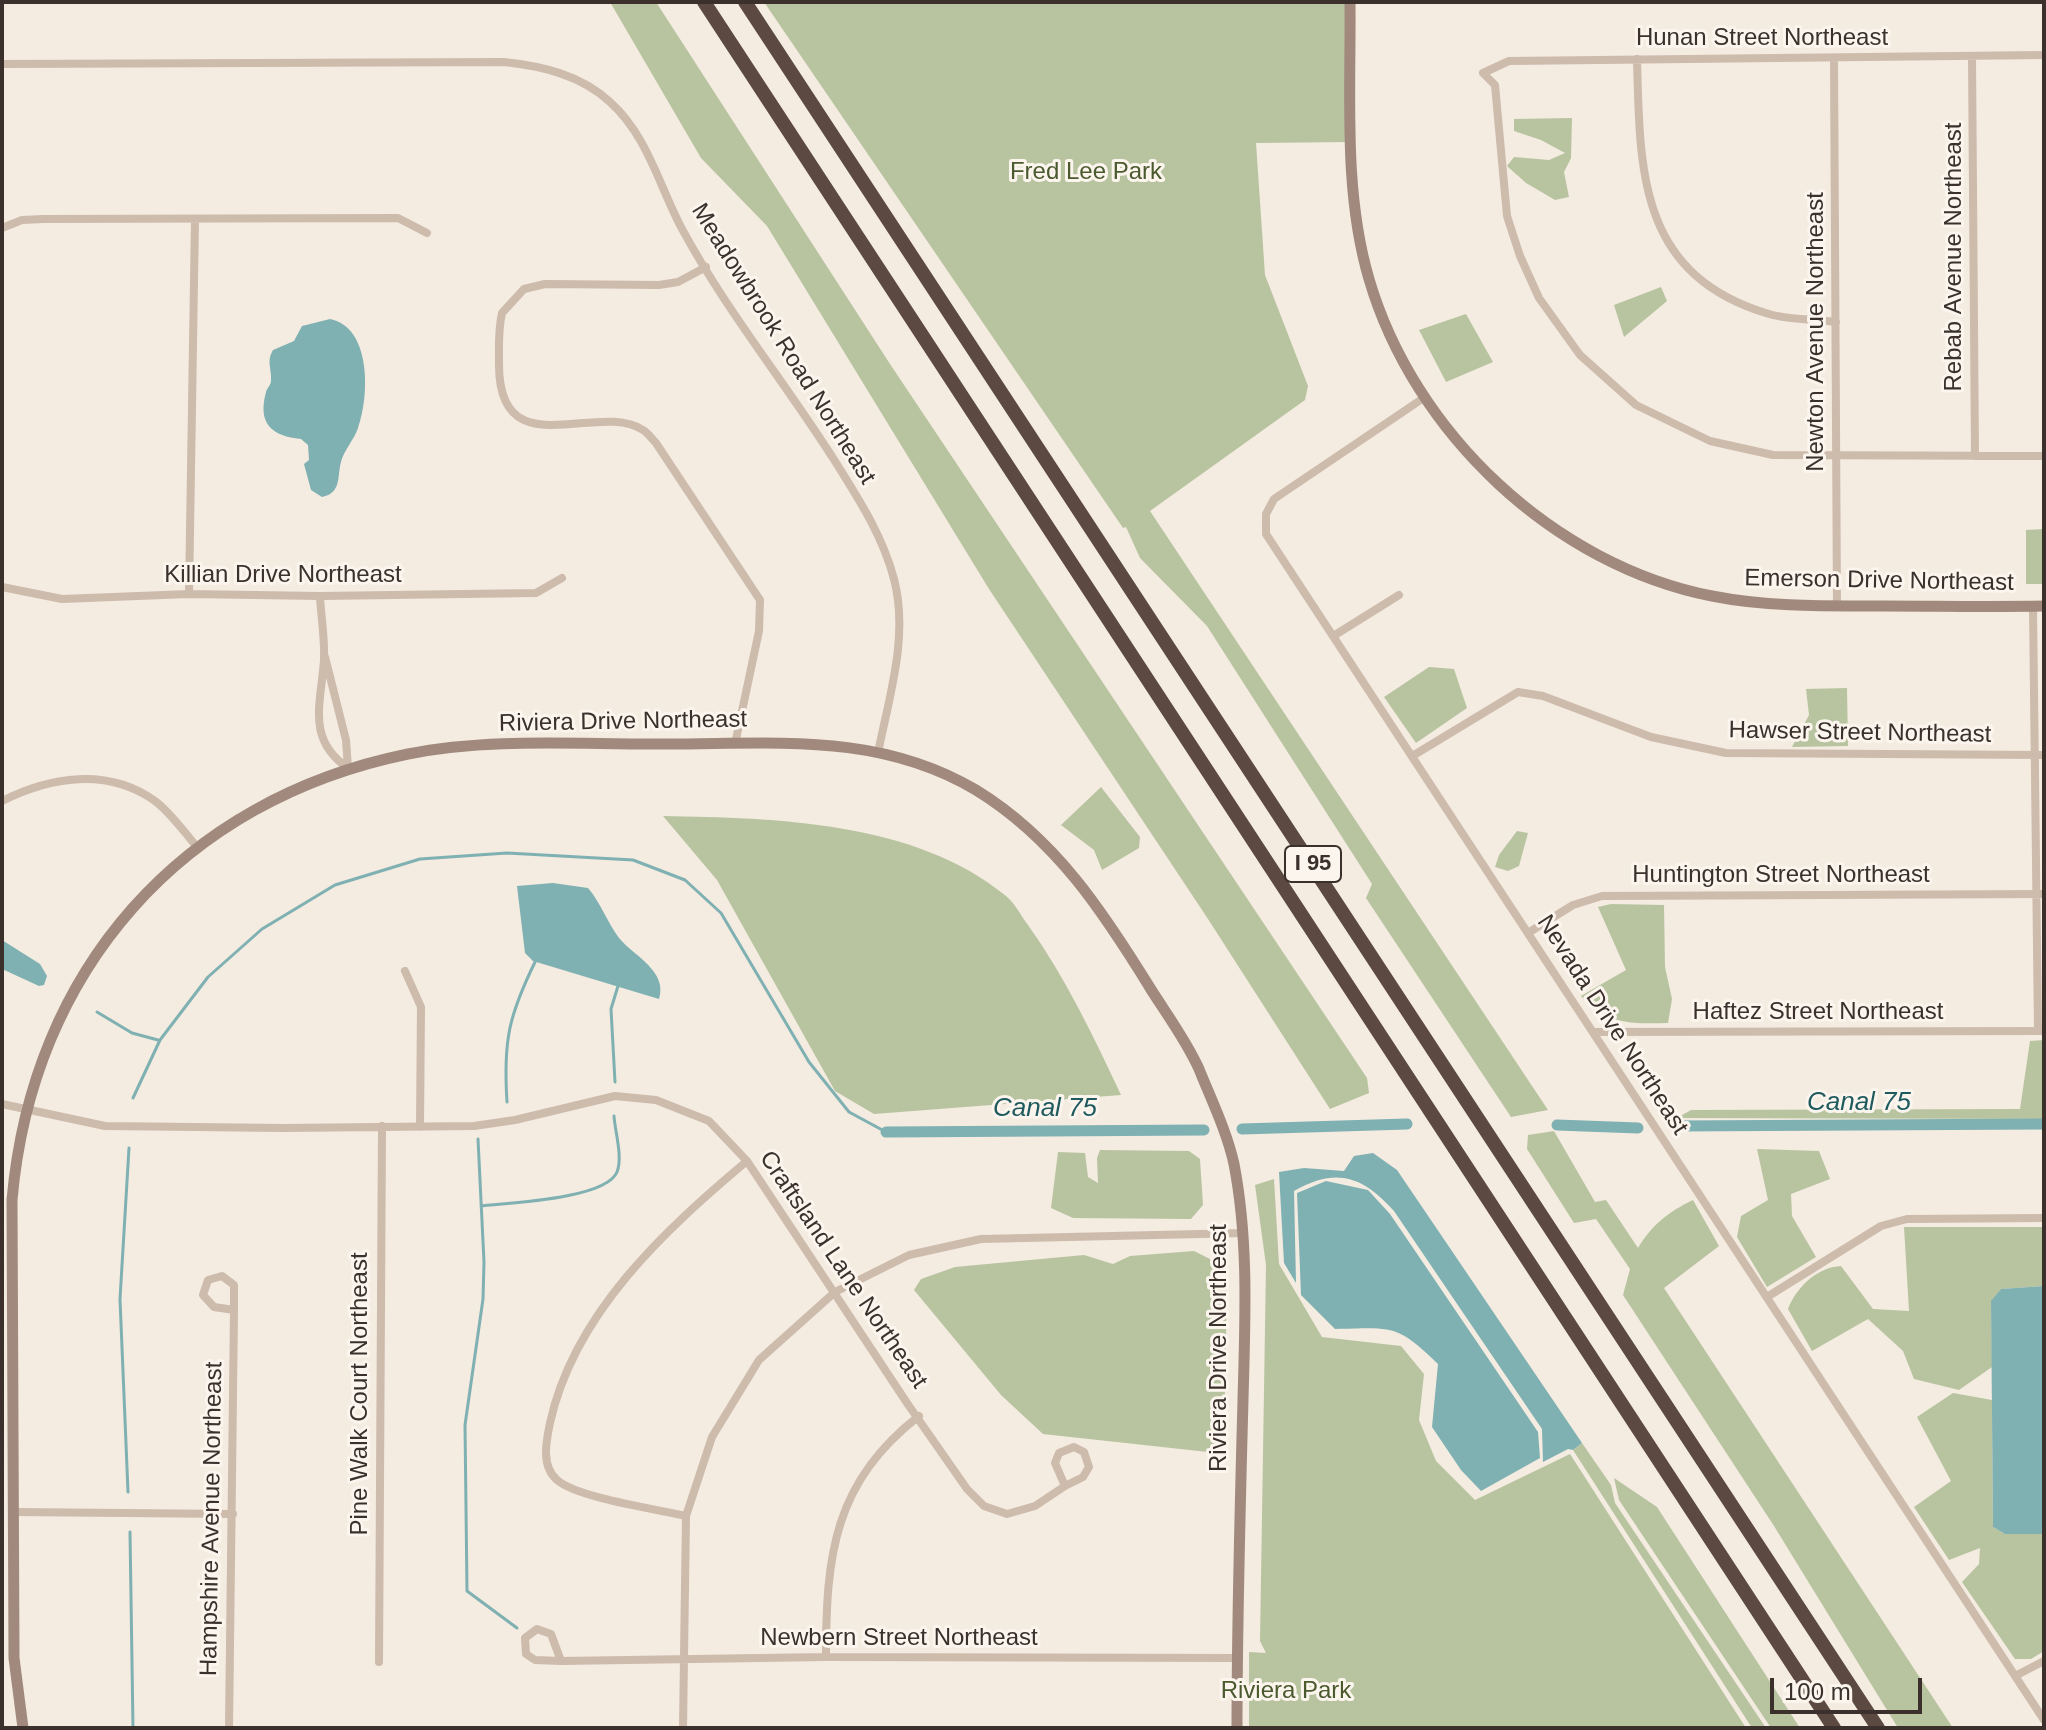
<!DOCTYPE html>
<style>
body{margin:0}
#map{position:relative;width:2046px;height:1730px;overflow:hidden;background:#f4ebe1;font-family:Helvetica,sans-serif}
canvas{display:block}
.frame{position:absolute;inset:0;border:4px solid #3b302b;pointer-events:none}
.scale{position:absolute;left:1770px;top:1678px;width:152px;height:36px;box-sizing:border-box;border:4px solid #3b302b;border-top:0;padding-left:10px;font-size:24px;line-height:28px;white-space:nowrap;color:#3b302b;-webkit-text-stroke:6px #fbf5ee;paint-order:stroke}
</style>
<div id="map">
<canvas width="2046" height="1730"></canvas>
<div class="frame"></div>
<div class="scale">100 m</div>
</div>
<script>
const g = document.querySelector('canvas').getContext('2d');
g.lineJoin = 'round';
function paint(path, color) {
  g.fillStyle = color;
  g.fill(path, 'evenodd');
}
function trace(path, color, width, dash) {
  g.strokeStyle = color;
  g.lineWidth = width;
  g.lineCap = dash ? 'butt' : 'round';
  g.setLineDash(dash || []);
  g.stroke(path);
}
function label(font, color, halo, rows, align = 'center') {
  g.font = font + ' Helvetica,sans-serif';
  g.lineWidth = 6;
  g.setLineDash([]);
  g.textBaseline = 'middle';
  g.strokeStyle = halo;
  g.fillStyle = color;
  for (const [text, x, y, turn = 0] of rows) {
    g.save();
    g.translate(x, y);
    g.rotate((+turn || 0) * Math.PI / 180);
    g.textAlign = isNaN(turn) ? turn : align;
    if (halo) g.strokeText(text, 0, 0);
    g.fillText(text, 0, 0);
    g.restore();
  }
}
paint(new Path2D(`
 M610,2H656L890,364L1367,1078L1369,1093L1330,1109L1208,919L989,589L767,226L701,158Z
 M764,2H1350V142L1256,143L1265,275L1308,386L1305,400L1150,511L1548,1110L1511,1117L1366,898L1372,884L1207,626L1140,558L1126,527L1123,528Z
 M1572,118L1571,158L1564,172L1569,197L1555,200L1526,183L1507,166L1514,157L1549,160L1565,153L1541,140L1514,131V119Z
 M1661,287L1667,301L1624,337L1614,305Z
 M1466,314L1493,362L1446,382L1419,330Z
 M2044,529V584H2026V530Z
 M1429,667L1454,669L1467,708L1416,743L1384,697Z
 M1847,688L1848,746L1792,747L1809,715L1806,689Z
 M1101,787L1140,837L1139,848L1102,870L1094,850L1061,825Z
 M663,816C775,818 915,821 1006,896C1015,903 1021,916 1028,925C1065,977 1094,1037 1121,1095L874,1114L835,1091L717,880Z
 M1517,831L1528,833L1519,866L1508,871L1495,867L1499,855Z
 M1611,904L1664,905L1665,967L1672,999L1668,1023C1633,1024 1606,1025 1581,996L1626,970L1598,907Z
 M2044,1040V1119L1677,1118L1691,1110L2020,1109L2030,1041Z
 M1554,1131L1595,1202L1606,1200L1638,1248C1652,1225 1668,1212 1693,1200L1719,1246L1664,1288L1953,1728H1898L1774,1526L1623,1295L1630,1269L1596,1219L1574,1223L1527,1149L1528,1135Z
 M1757,1149L1819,1151L1830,1179L1791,1194L1792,1216L1816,1257L1767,1287L1737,1237L1741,1216L1768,1200Z
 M1100,1150L1189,1151L1200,1159L1203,1205L1191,1219L1073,1218L1051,1208L1058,1152L1085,1153L1088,1177L1098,1183L1097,1158Z
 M1274,1179L1279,1264L1322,1337L1401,1346L1424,1374L1419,1420L1436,1461L1475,1500L1570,1454L1746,1728H1249V1652L1266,1653L1260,1641L1266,1265L1255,1185Z
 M1904,1227H2044V1286L2001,1289L1991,1302L1992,1367L1959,1390L1914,1379L1903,1351L1868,1319L1812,1351L1788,1309C1796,1288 1817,1267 1841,1266L1873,1309L1909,1311Z
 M1194,1251L1214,1261L1227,1282L1224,1441L1217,1453L1043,1434L1001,1395L914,1290L921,1279L955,1267L1084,1255L1113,1264L1130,1256Z
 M1953,1393L1992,1400L1993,1527L2005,1534H2044V1651L2031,1659H2015L1962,1582L1979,1564L1980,1548L1949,1560L1914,1507L1951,1481L1917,1417Z
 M1582,1443L1611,1485L1615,1503L1766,1728H1752L1573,1450Z
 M1614,1478L1657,1507L1800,1728H1771L1619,1500Z`), '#b8c4a0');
paint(new Path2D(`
 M330,319C371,327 370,395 358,428C354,440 344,450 341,462C337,476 342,493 322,497L311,490L304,464L309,460L308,445L301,439C273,436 257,425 266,392C267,388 271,385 271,381C272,368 266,362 273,350L294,341L302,326Z
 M553,883L588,888C601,903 607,922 619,938C634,956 668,971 659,999L533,961L525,953L517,886Z
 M2,940L40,964L47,976L44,985L39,986L2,969Z
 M1373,1153L1397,1170L1582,1443L1573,1450L1568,1449L1543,1462L1542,1429L1394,1211C1362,1176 1337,1167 1294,1191L1296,1283L1284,1263L1279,1172L1304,1168L1344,1171L1354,1156Z
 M1326,1181L1368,1190L1390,1214L1538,1432L1540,1458L1481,1491L1461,1470L1432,1427L1438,1364C1396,1323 1392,1328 1335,1329L1301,1295L1297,1193Z
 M2044,1286V1534H2005L1993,1527L1991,1301L2001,1289Z`), '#7fb0b2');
trace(new Path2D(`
 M97,1012L132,1033L158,1040
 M615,1082L611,1009L618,986
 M133,1098L160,1040L208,977L262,929L335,885L420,859L507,853L633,860L685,880L721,913L809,1062L849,1112L886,1132
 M507,1102C503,1040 509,1015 536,960
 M478,1139L484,1262L483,1299L465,1425L467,1591L517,1628
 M481,1206C508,1203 606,1199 617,1172C623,1157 615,1132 614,1116
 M128,1492L120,1299L129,1148
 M130,1532L133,1728`), '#7fb0b2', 3);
trace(new Path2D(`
 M1557,1125L1638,1128
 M1675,1126L2044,1124
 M1242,1129L1407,1124
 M886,1132L1204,1130`), '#7fb0b2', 11);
trace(new Path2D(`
 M2044,55L1509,61L1483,73L1495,85L1507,216L1520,256L1539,298L1580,355L1636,405L1710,441L1773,455L2044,456
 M1972,56L1975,456
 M1637,59C1640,171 1638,275 1769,314C1789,320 1815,319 1836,322
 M1834,59L1837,606
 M2,64L504,62C542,66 581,75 610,102C647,135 659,185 681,227C726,311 788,386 838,466C861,503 883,537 894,579C909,636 889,697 878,753
 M2,228L22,220L43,219L398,218L427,233
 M706,267L678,282L659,285L545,284L524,289L502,313C498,330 499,346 499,363C498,469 597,400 643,430C648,433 652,439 656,443L760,600L759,631L735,744
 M1425,397L1274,499L1266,514V534L2044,1720
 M2,587L62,599L189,594L320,596L536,593L562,578
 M189,594L195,219
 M320,596C321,617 325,639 324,660C321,704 306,739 348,768
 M2033,606L2038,1031
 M1335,635L1399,595
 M325,657L346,740L348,768
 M1414,755L1518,692L1543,696L1651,737L1726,753L2044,755
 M2,801C50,777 107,767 155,801C171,813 184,832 197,847
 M1528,933L1573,905L1602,896L2044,894
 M405,971L421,1007L420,1127
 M1593,1032L2044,1031
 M2,1104L105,1126L283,1128L474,1126L515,1120L615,1096L656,1100L709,1121L747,1161L907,1403L967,1489L984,1506L1007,1514L1035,1506L1065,1486
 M222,1276L234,1285V1310L214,1307L203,1295L208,1280Z
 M1767,1297L1881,1226L1907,1219L2044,1218
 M1074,1447L1084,1452L1089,1467L1083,1477L1065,1486L1055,1463L1059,1453Z
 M13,1512L233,1514
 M686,1516C656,1509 578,1498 557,1480C541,1466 546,1442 550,1423C574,1313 665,1230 747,1161
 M537,1629L551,1634L561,1661L535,1660L526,1654L525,1638Z
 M826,1657C826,1555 834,1482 919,1416
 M561,1661L826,1657L1237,1658
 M379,1662L382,1126
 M2015,1676L2044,1661
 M229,1728L234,1310
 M683,1728L686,1516L712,1437L759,1360L835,1292L909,1255L981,1239L1244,1233`), '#cdbbac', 8);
trace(new Path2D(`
 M1350,2C1351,93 1343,191 1369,279C1414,433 1554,565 1712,596C1767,607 1825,606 1881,606C1935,606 1990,607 2044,606
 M23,1728L14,1658L12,1200C32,970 182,800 408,754C492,737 583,745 668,744C775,744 878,732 976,790C1056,839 1104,913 1152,991C1168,1016 1187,1042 1199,1069C1211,1099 1227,1132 1234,1164C1249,1242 1245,1321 1243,1400C1240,1510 1237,1619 1237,1728`), '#a18a7d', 11);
trace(new Path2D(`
 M704,2L1834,1728
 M745,2L1878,1728`), '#5c4a42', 14);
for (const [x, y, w] of [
 [1313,864,56]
]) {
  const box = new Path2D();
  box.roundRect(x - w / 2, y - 18, w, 36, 6);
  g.fillStyle = '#fbf5ee';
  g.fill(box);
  trace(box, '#3b302b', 2);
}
label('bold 22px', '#3b302b', null, [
 ["I 95",1313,864]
]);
label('24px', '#3b302b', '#fbf5ee', [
 ["Hunan Street Northeast",1762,38],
 ["Rebab Avenue Northeast",1954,257,-90],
 ["Newton Avenue Northeast",1816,332,-90],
 ["Meadowbrook Road Northeast",783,344,58],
 ["Killian Drive Northeast",283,575],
 ["Emerson Drive Northeast",1879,581,1],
 ["Riviera Drive Northeast",623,722,-1],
 ["Hawser Street Northeast",1860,733,1],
 ["Huntington Street Northeast",1781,875],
 ["Haftez Street Northeast",1818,1012],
 ["Nevada Drive Northeast",1612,1025,57],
 ["Craftsland Lane Northeast",843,1270,56],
 ["Riviera Drive Northeast",1219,1348,-90],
 ["Pine Walk Court Northeast",360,1394,-90],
 ["Hampshire Avenue Northeast",212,1519,-89],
 ["Newbern Street Northeast",899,1638]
]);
label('24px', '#4a5a2e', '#fbf5ee', [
 ["Fred Lee Park",1086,172],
 ["Riviera Park",1286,1691]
]);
label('italic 26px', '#1f5a5e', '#fbf5ee', [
 ["Canal 75",1859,1103],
 ["Canal 75",1045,1109]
]);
</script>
